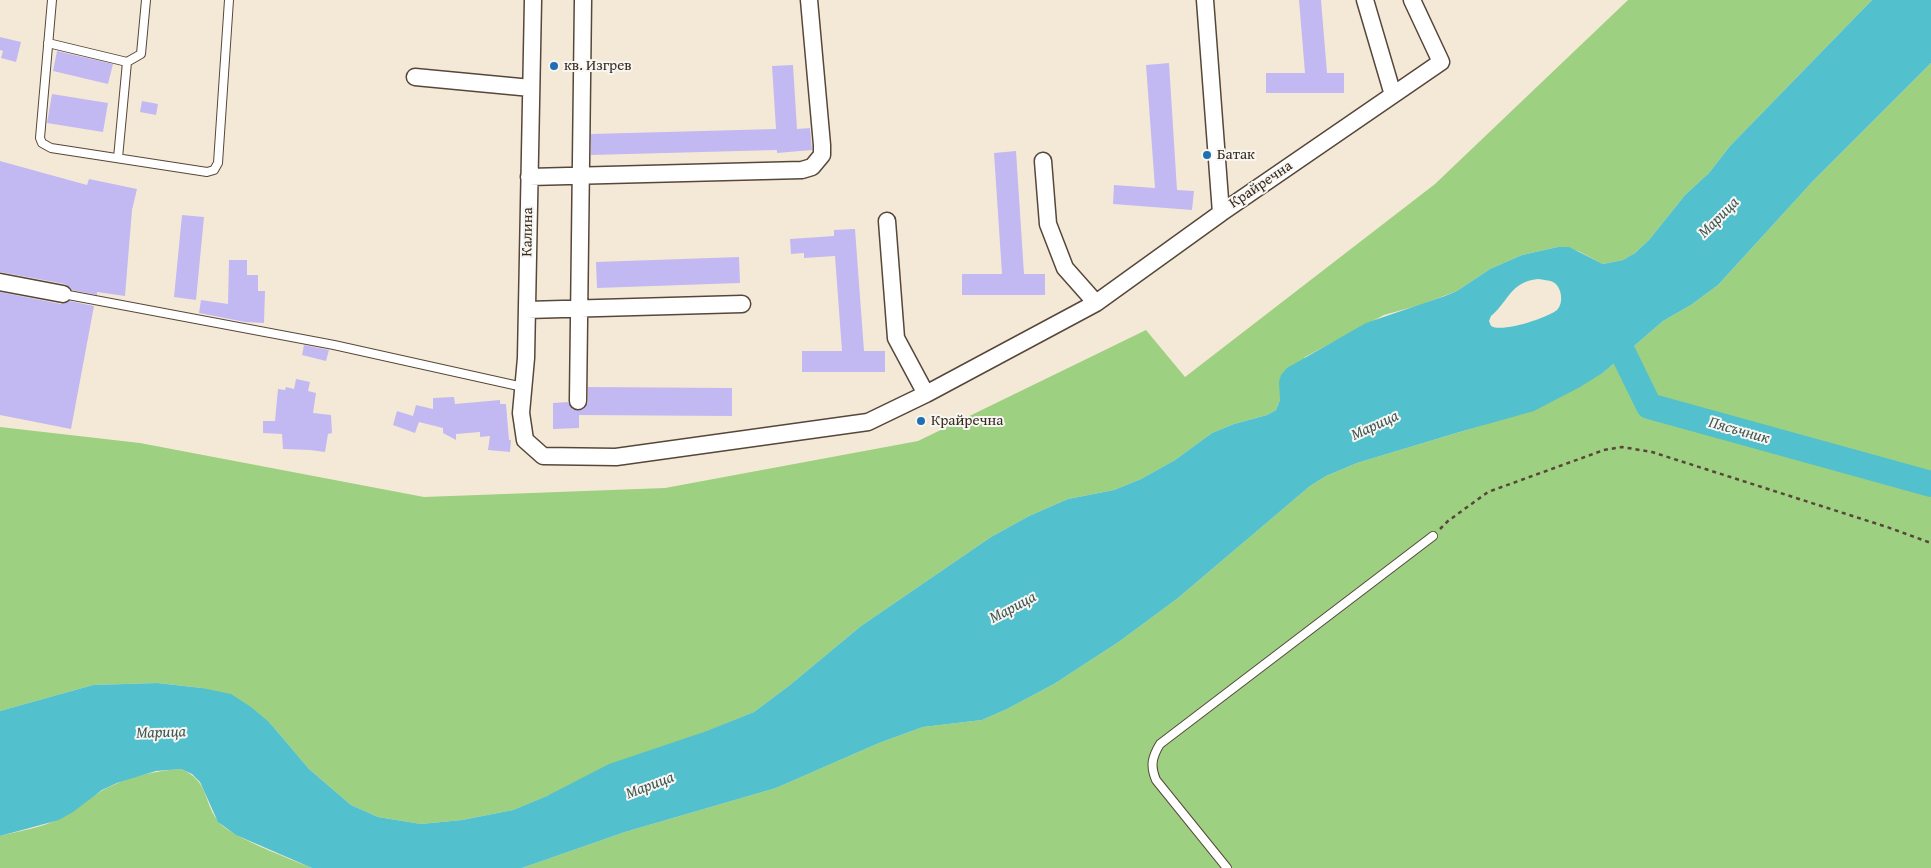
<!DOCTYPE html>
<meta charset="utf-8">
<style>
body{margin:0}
canvas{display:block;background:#f4e9d6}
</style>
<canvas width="1931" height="868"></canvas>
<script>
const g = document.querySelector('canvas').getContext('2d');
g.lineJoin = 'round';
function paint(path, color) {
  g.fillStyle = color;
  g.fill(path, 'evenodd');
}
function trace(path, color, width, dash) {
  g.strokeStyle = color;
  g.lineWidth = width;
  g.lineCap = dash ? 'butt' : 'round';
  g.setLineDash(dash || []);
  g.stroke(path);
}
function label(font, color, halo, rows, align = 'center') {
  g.font = font + ' "Gentium Book Plus",serif';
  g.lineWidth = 4;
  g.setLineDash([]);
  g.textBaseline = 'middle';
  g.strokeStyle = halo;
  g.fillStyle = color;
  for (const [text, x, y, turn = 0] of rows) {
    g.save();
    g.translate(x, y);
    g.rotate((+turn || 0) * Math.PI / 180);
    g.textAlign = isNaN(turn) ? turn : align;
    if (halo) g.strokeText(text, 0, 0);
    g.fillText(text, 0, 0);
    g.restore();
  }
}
paint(new Path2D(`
 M1628,0H1872L1730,146L1709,173L1685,195L1649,240L1635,253L1623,260L1603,264L1578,251L1558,247L1522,255L1490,269L1457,291L1420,305L1384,315L1305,357L1280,393V400L1276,410L1267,415L1234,424L1212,433L1175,460L1141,479L1114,490L1068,499L1029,516L991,537L861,626L790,685L754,712L513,810L462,820L421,824L378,817L351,805L309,769L270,723L202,688L157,683L93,685L0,711V427L140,443L424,497L665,488L918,441L1146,330L1185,377L1435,184Z
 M1931,63V868H522L625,832L776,788L879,743L923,727L982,720L1007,709L1054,684L1120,641L1178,598L1310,486L1326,476L1357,463L1483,425L1604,372L1663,321L1691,305L1718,285L1813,181Z
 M181,769C210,782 202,800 218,821C228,836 293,860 312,868H0V836C19,831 41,828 59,819C74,812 86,800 100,792C121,779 156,770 181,769Z`), '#9dd181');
paint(new Path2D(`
 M1872,0H1931V63L1813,181L1718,285L1691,305L1663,321L1604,372L1580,387L1534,411L1463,431L1357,463L1326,476L1310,486L1178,598L1120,641L1054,684L1007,709L982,720L923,727L879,743L776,788L625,832L522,868H312L236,835L218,822L200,782L192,774L181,769L156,771L117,783L102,790L73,812L59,820L0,836V711L93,685L157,683L202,688L231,694L251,707L270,723L309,769L351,805L378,817L421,824L462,820L513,810L547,796L609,764L704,732L754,712L790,685L861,626L991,537L1029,516L1068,499L1114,490L1141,479L1175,460L1212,433L1234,424L1267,415L1276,410L1280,400L1279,382L1281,375L1287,368L1366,323L1445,296L1457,291L1490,269L1522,255L1558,247H1569L1603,264L1623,260L1635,253L1649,240L1685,195L1709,173L1730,146ZM1538,279C1543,280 1549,280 1553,282C1562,287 1564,303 1557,310C1547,318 1502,333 1491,326L1489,321L1491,316C1509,301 1510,282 1538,279Z`), '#53c0cd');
trace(new Path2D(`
 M1604,326L1624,355L1649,406L1931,484`), '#53c0cd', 26);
paint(new Path2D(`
 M1299,0H1321L1327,73H1344V93H1266V73H1305Z
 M0,37L21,42L16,62L1,58L3,51L0,50Z
 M57,51L113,64L108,84L53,71Z
 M1169,63L1177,190L1194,191L1192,210L1113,204L1114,185L1155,188L1146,65Z
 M793,65L797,129L810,128L812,150L777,153V150L591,155V134L776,129L772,66Z
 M52,94L108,103L103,132L47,123Z
 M142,101L158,104L156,115L140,112Z
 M1016,151L1024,274H1045V295H962V274H1002L994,153Z
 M0,161L87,185L89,179L137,189L132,210L125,296L97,292V295L72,290L65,284L0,272Z
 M182,215L204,217L196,300L174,297Z
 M855,229L864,351H885V372H802V351H842L835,256L804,258V253L791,254L790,239L834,236V230Z
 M739,257L740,283L597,288L596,262Z
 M229,260H247V275H258V291H265L264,323L245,322L199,313L201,300L228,304Z
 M0,292L61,304L70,301L94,306L71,429L0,415Z
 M304,345L329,350L326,361L302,355Z
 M296,379L310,382L308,391L316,393L313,413L331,415L332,433L328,434L325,452L310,450L283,449L282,434L263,433V421H275L278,389L285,390L286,387L294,389Z
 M588,387L732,388V416L579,415V428L553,429V403L568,402L573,410H582L588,402Z
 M454,397L455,404L500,400V404H506L509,440H511L510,452L488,450L490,436L480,437V432L456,434V440L443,433V428L419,422L415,433L393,425L397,411L413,416L416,405L433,409V398Z`), '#c3b9f2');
const service = new Path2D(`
 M52,0L40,138L42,143L51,148L207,172L214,170L218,163L229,0
 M48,43L127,62
 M118,158L127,62L141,54L146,0
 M63,294L334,345L523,387
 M1227,868L1156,780C1150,766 1152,757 1160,744L1433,536`);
const minor = new Path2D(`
 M533,0L526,358L521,413L525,440L543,456L616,457L868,422L926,394L1096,303L1221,213L1441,62L1412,0
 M1205,0L1221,213
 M1365,0L1393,95
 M415,77L531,88
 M1043,161L1048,224L1065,268L1096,303
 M529,177L802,170L812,167L822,155V145L809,0
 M887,221L896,338L926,394
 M0,282L63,294
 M527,310L742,304
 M578,401L583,0`);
trace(service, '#57473a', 10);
trace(minor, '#57473a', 19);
trace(new Path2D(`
 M1440,529L1448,521L1488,492L1604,450L1622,447L1652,452L1887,527L1931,543`), '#57473a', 2.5, [4, 4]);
trace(service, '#fff', 8);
trace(minor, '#fff', 16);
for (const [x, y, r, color] of [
 [554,66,5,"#1f6fb2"],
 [1207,155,5,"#1f6fb2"],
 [921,421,5,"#1f6fb2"]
]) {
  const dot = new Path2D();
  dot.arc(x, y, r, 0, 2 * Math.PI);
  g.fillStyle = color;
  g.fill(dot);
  trace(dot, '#f6f6f2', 2);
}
label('15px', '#3b2a1e', '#f6f6f2', [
 ["кв. Изгрев",564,66],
 ["Батак",1217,155],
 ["Крайречна",931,421]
], 'left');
label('15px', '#3b2a1e', '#f6f6f2', [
 ["Крайречна",1261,185,-34],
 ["Калина",528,232,-89]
]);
label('italic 16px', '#425753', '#f6f6f2', [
 ["Марица",1719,218,-45],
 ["Марица",1375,426,-25],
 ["Пясъчник",1739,431,16],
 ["Марица",1013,608,-28],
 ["Марица",161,733,-2],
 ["Марица",650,786,-21]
]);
</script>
